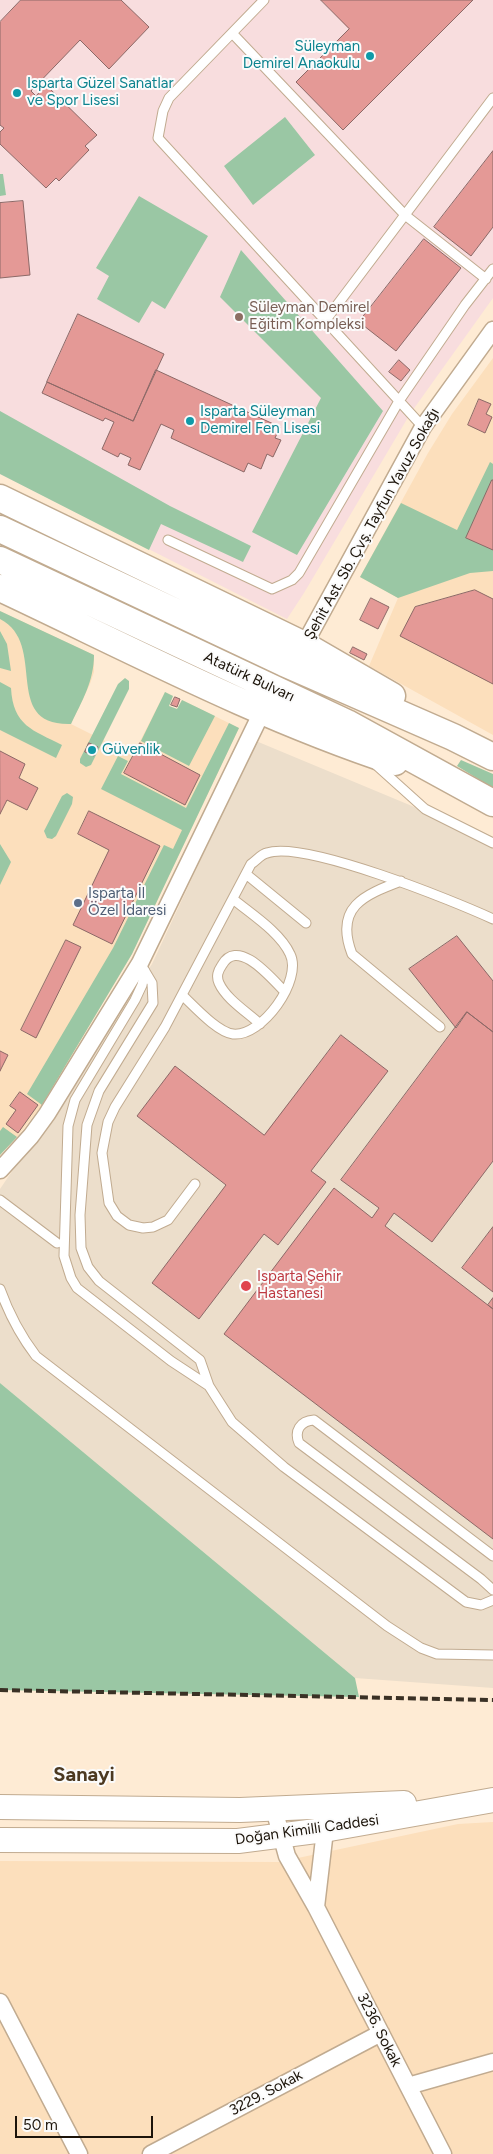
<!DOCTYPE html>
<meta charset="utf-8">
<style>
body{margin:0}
#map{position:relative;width:493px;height:2154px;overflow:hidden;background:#feebd4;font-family:Figtree,sans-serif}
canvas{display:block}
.scale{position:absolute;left:15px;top:2116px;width:138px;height:22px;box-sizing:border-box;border:2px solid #1c140a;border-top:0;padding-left:6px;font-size:15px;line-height:18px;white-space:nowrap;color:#1c140a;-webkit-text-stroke:4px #fbfbfb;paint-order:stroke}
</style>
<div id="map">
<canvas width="493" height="2154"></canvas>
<div class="scale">50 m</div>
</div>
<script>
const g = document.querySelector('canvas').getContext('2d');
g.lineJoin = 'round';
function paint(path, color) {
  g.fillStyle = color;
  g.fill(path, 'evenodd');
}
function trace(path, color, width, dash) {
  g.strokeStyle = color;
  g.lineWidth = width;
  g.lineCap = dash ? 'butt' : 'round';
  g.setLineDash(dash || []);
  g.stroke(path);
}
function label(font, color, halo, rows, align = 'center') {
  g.font = font + ' Figtree,sans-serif';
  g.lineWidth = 4;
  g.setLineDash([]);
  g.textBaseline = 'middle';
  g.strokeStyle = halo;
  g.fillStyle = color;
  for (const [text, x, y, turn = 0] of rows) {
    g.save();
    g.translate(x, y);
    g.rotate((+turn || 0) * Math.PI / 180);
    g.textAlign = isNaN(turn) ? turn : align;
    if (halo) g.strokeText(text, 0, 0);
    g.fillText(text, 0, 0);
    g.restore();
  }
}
paint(new Path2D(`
 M493,358V735L369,666L398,598L360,577L428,453L452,414Z
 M0,611L94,655V672L90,684L71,724L133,755L165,692L173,696L169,706L177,709L182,700L239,728L132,954L42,1105L17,1137L0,1155Z
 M493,1822V2154H0V1861L279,1862L458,1824Z`), '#fcdfbc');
paint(new Path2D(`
 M0,0H493V298L410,414L304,593L287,619L0,474Z`), '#f8ddde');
paint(new Path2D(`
 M256,741L412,806L493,847V1688L355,1678L0,1383V1189L152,964Z`), '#ecdecb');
paint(new Path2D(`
 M285,117L315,155L253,205L224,166Z
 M0,174H3L6,195L0,196Z
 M139,196L208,236L165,309L152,301L139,323L97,299L109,276L96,268Z
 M241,250L383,411L297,555L252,532L321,398L220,297Z
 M0,411L170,506L251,546L243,562L161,524L149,550L0,474Z
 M490,462L493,464V571L470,573L398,598L360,577L401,503L457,530Z
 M0,611L94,655C94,681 82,701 71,724C0,726 49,644 0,619Z
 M0,631L7,644L11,671L0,668Z
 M125,678L129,681V689L91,765L86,767L80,763V759L118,684Z
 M0,682L11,688C13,726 33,730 62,745L56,758L0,730Z
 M165,692L173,696L169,706L177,709L182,700L215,716L189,766L141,741Z
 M229,723L239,728L132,954L42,1105L27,1094L113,948L164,845L173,849L182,830L101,789L118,756L128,761L121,774L186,808Z
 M461,760L493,774V788L457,766Z
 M67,793L73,797L72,804L56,836L52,839L47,838L44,831L62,796Z
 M0,844L11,862L0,885Z
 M3,1127L17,1137L0,1155V1131Z
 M0,1383L355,1678L359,1697L0,1690Z`), '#9ac7a4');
const building = new Path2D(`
 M21,0H121L149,27L109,69L80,40L31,91L36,96L46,85L97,135L85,146L89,150L59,181L56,178L46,188L0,144V132L4,128L0,125V22Z
 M321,0H473L343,130L296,82L349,29Z
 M493,151V227L471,256L434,227Z
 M23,201L30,275L0,278V203Z
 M424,239L461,268L396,351L359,322Z
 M78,314L164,354L133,421L47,382Z
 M399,360L410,370L401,381L389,372Z
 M156,370L280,427L275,438L281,440L273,457L267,454L261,469L248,463L244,472L171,438L174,430L161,424L140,470L128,465L131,458L120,453L118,457L102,449L114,422L105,418L103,421L42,393L47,382L133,421Z
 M479,399L491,404L486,414L492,417L485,433L468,425Z
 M492,480H493V550L466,538Z
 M475,590L493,599V684L400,636L415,607Z
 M371,598L389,607L378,629L360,620Z
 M353,647L367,654L364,660L350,653Z
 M175,697L180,699L177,707L171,705Z
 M89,743L98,747L94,756L85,752Z
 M140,743L200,775L185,805L124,773Z
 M0,751L25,764L19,778L38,788L27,810L7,800L0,814Z
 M89,811L160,846L112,944L73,925L109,850L78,834Z
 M457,936L493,981V1032L467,1012L456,1028L409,969Z
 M66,940L81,947L36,1038L21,1030Z
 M467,1012L493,1032V1161L432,1242L394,1213L385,1226L493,1309V1539L224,1334L334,1188L372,1218L379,1208L341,1180Z
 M341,1035L388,1071L311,1171L326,1182L278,1245L264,1234L199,1319L152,1283L226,1185L137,1116L175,1066L264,1135Z
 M0,1051L8,1055L0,1071Z
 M20,1092L38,1105L18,1133L6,1124L16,1110L10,1106Z
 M493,1227V1292L462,1268Z
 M493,1298V1309L488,1305Z`);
paint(building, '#e49996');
trace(building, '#8c6967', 1);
const lane = new Path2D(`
 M264,0L169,98L163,111L158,138L423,427
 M232,33L405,215L486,279
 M325,321L493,98
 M168,540L272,589L292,580L299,573L399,401L465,305L493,269
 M375,764L425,809L493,843
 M246,874L306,923
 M401,881C364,895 334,907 352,954L440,1027
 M140,963L152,983L153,1003L99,1091L87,1125L80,1215L81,1248L88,1267L99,1281L200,1360L209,1386L232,1422L284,1467L466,1602L481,1605L493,1600
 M145,971L142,985L135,1000L75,1100L68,1126L64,1256L71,1278L77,1288L171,1361L209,1386
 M182,995C194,1006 217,1032 233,1034C262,1037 303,980 290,954C280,932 251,914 233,899
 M260,1024C247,1012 226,999 219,983C216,976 218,971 222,965C238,937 271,978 285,992
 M195,1184L168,1220L153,1227L143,1228L129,1225L117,1216L109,1203L102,1153L108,1122L115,1107L165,1027L251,864C256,861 261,854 267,853C304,840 454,901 493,919
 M0,1200L57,1243
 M0,1289C9,1314 20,1335 36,1356L387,1626L421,1648L437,1654L493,1655
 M493,1556L314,1420C300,1421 294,1431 299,1443L481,1579L493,1590`);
const street = new Path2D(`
 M304,645L423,427L493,330
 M0,1170L31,1136L47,1114L140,963L262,712
 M274,1809L287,1856L316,1907L326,1822
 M316,1907L443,2154
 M0,2002L79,2154
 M408,2086L493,2062
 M151,2154L381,2033`);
const secondary = new Path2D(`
 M0,1807L240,1810L404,1803
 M0,1840L238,1841L324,1830L493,1800`);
const primary = new Path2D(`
 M0,498L304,645L392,696
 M0,529L284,663L453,737L493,757
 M0,560L347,723L493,803
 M0,588C130,649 258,717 395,762`);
trace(lane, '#c1ab90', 11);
trace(street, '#c1ab90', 19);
trace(secondary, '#c1ab90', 26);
trace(primary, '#c1ab90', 29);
trace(lane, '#fff', 9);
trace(street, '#fff', 16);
trace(secondary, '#fff', 24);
trace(primary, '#fff', 26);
trace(new Path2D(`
 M0,1690L493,1700`), '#3a3125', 4, [8, 4]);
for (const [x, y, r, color] of [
 [370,56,5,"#0f9aa8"],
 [17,93,5,"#0f9aa8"],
 [239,317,5,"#8d6e63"],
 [190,421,5,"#0f9aa8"],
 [92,750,5,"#0f9aa8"],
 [78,903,5,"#5c6f8a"],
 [246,1286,6,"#e0444e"]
]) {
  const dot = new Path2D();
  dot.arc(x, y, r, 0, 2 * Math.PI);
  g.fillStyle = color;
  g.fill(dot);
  trace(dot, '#fbfbfb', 2);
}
label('15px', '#0d838f', '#fbfbfb', [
 ["Süleyman",360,47,"right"],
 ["Demirel Anaokulu",360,64,"right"],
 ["Isparta Güzel Sanatlar",27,84],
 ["ve Spor Lisesi",27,101],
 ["Isparta Süleyman",200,412],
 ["Demirel Fen Lisesi",200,429],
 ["Güvenlik",102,750]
], 'left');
label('15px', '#785e54', '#fbfbfb', [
 ["Süleyman Demirel",249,308],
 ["Eğitim Kompleksi",249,325]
], 'left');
label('15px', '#1c140a', '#fbfbfb', [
 ["Şehit Ast. Sb. Çvş. Tayfun Yavuz Sokağı",372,524,-61],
 ["Atatürk Bulvarı",249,677,25],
 ["Doğan Kimilli Caddesi",307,1830,-8],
 ["3236. Sokak",379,2030,63],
 ["3229. Sokak",266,2093,-28]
]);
label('15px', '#4e5e75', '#fbfbfb', [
 ["Isparta İl",88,894],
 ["Özel İdaresi",88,911]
], 'left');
label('15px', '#be3a42', '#fbfbfb', [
 ["Isparta Şehir",257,1277],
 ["Hastanesi",257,1294]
], 'left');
label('bold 20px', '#4c3921', '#fbfbfb', [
 ["Sanayi",84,1775]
]);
</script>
